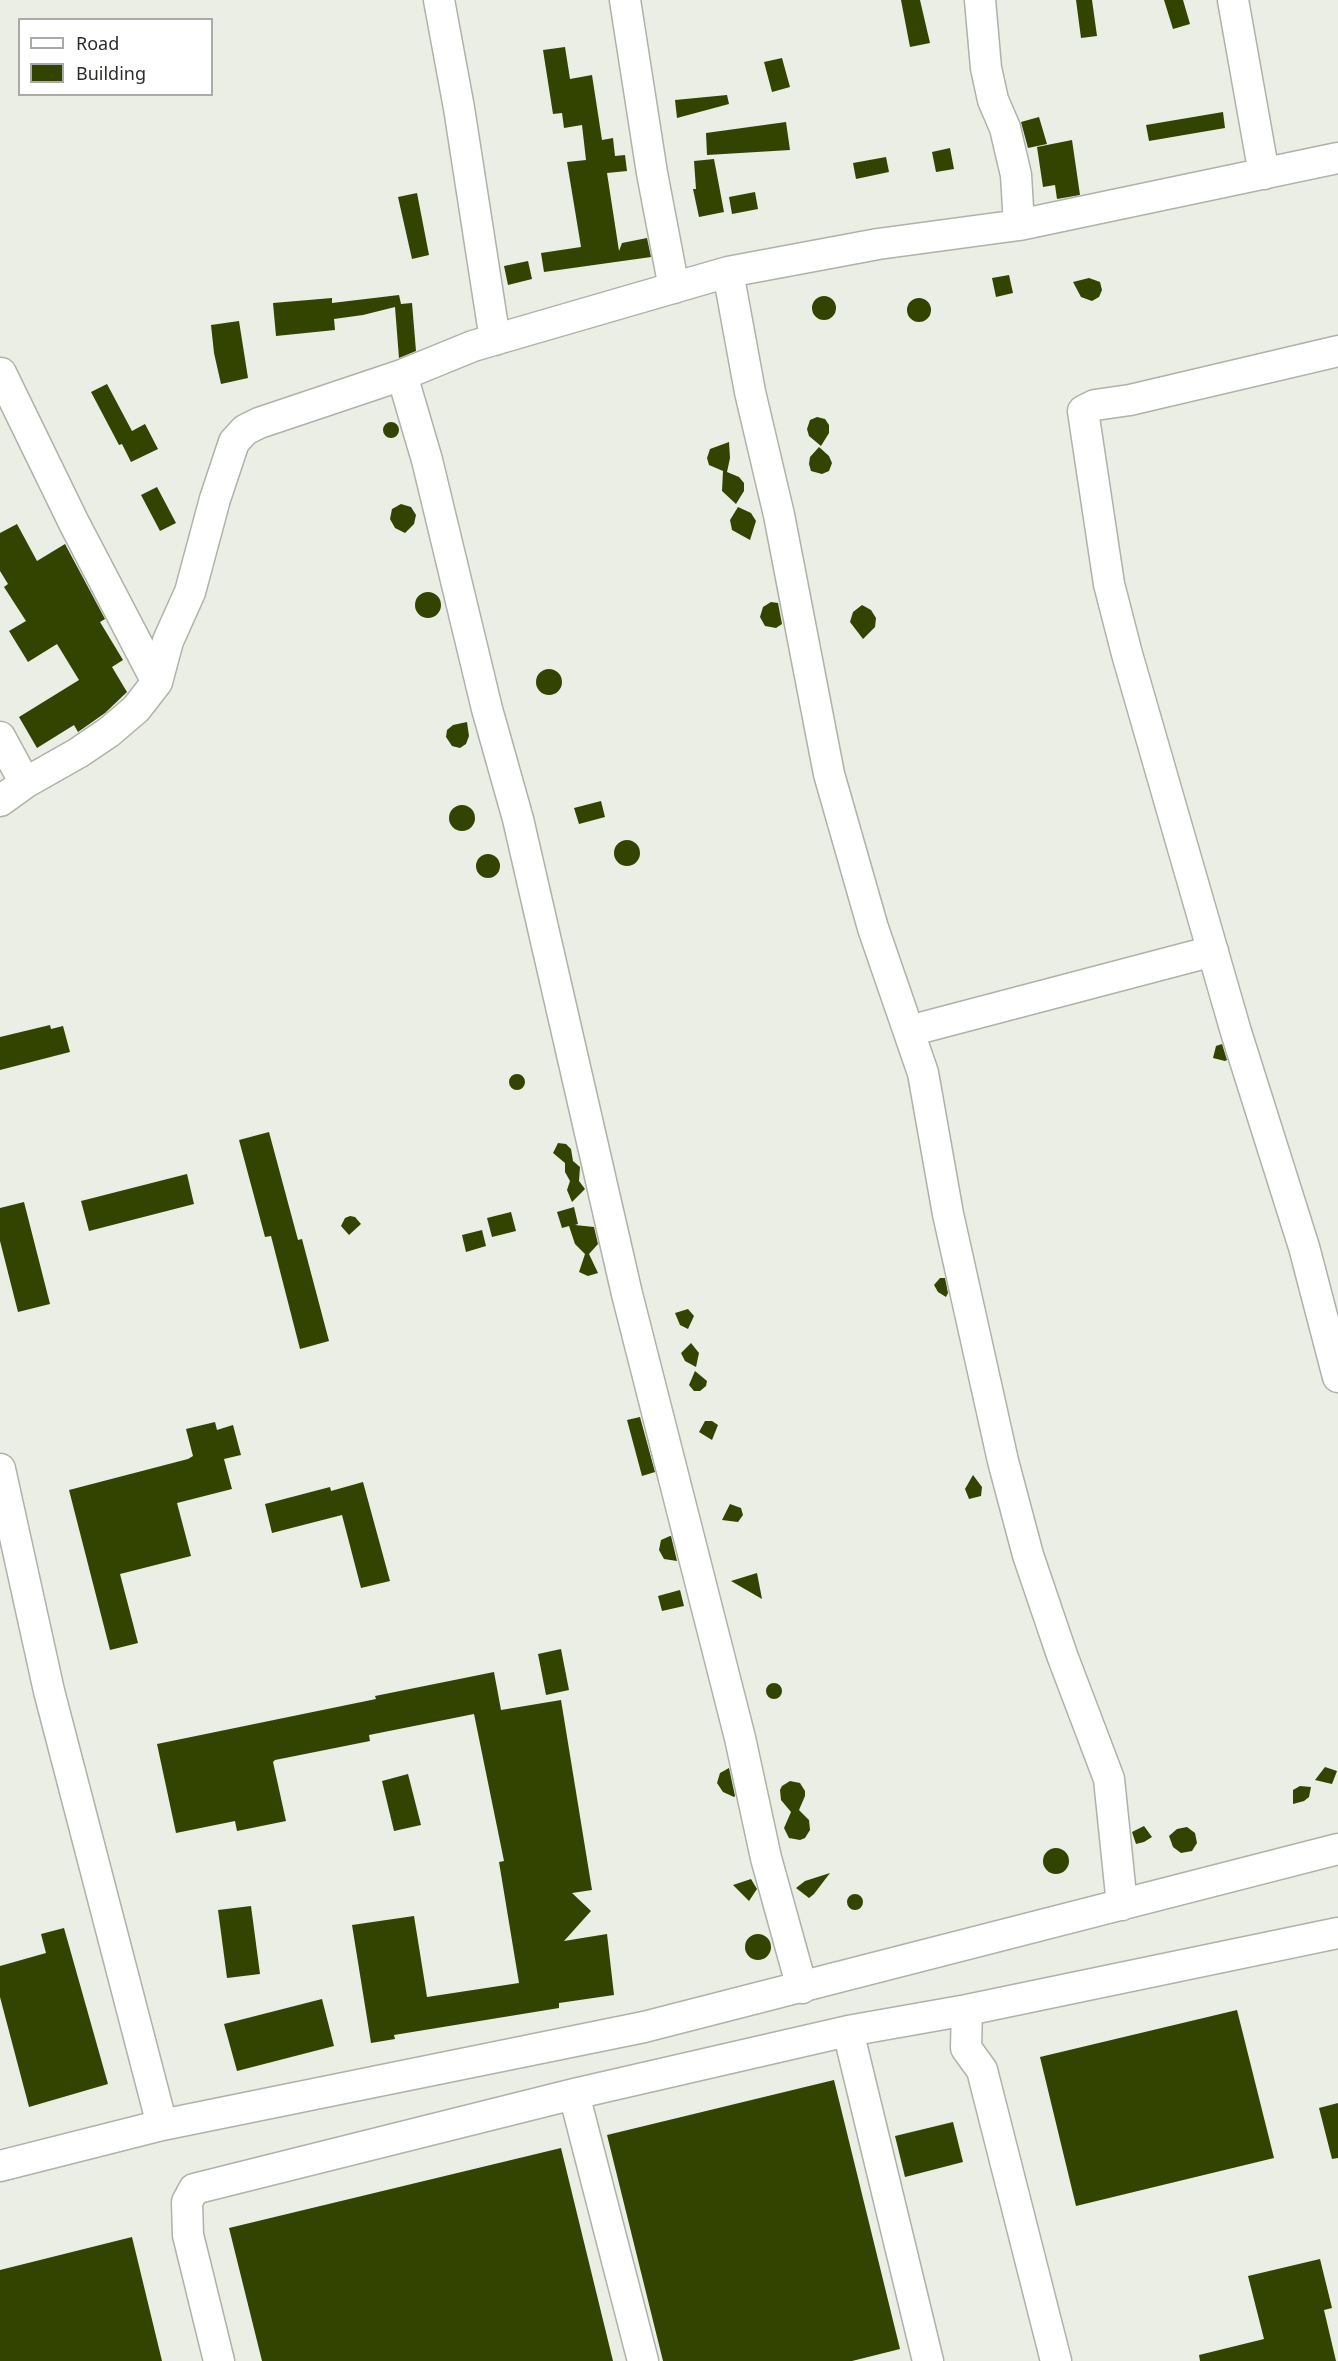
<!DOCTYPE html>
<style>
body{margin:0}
#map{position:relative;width:1338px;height:2361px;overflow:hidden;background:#eaeee4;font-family:"Noto Sans",sans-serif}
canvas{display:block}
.legend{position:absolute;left:18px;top:18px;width:195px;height:78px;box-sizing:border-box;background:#fff;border:2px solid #aaaba9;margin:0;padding:8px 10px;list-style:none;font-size:18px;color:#2b2d29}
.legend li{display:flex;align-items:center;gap:12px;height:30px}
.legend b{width:30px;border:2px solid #aaaba9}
</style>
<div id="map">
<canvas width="1338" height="2361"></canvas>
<ul class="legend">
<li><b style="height:8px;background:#fff"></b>Road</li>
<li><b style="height:16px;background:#324400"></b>Building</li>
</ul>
</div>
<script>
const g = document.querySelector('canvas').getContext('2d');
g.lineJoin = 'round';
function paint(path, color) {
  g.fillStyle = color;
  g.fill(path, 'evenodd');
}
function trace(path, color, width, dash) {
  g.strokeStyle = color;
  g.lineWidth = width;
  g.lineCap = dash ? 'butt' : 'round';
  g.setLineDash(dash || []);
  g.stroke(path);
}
paint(new Path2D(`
 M901,0H920L930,43L910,47Z
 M1076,0H1092L1097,36L1081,38Z
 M1164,0H1183L1190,24L1173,29Z
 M565,47L570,79L592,75L602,140L613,138L615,156L625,155L627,171L607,173L619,251L622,243L647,238L651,257L544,272L541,253L581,247L567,162L586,160L582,125L564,128L562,113L553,114L543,50Z
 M782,58L790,87L772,92L764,62Z
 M727,95L729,104L677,118L675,100Z
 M1223,112L1225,128L1149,141L1146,125Z
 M1039,117L1047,144L1028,148L1021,122Z
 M786,122L790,150L707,155L706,133Z
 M1072,140L1080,195L1057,199L1055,185L1043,187L1037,147Z
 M950,148L954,169L936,172L932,152Z
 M886,157L889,172L856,179L853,163Z
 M714,159L724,212L699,217L693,189H696L694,161Z
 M755,192L758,209L732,214L729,197Z
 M417,193L429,255L412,259L398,197Z
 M528,261L532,279L508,285L504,266Z
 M1009,275L1013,293L996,297L992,278Z
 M1089,278L1100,282L1102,290L1099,297L1092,301L1081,297L1073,282Z
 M399,295L401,304L412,303L416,351L399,358L395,307L363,315L334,319L335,330L276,336L273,303L332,298V303Z
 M812 308a12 12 0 1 1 24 0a12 12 0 1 1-24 0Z
 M907 310a12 12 0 1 1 24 0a12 12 0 1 1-24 0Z
 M239,321L248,378L221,384L214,353L211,325Z
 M107,384L132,431L145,424L158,449L131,462L122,444L119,445L91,392Z
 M817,417L825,419L829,425V433L821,446L809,436L807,429L810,420Z
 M383 430a8 8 0 1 1 16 0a8 8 0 1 1-16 0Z
 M729,442L730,458L727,472L739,477L744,483V491L736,504L722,491L723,471L709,465L707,458L710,449Z
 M819,447L829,456L832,463L829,471L822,474L811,471L809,464L810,457Z
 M157,487L176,523L160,531L141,495Z
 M401,504L411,507L416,515L414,524L405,533L395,528L390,519L392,509Z
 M738,507L751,513L756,521L750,540L732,530L730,520Z
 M17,524L37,561L65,544L105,619L100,622L123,660L112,667L127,692L105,713L78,732L74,725L37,748L19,717L79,680L57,644L28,662L9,631L26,621L4,587L8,584L0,571V533Z
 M415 605a13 13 0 1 1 26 0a13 13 0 1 1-26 0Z
 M771,602L778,603L782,624L776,628L765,626L760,617L763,607Z
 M862,605L871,610L876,618L875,627L863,639L850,622L853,612Z
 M536 682a13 13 0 1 1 26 0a13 13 0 1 1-26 0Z
 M467,722L469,736L466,744L460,748L452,746L446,737L447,730L453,725Z
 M601,801L605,817L579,824L574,808Z
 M449 818a13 13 0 1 1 26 0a13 13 0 1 1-26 0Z
 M614 853a13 13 0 1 1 26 0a13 13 0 1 1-26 0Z
 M476 866a12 12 0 1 1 24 0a12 12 0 1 1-24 0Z
 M50,1025L51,1029L63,1026L70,1052L0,1070V1037Z
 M1222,1044L1227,1060L1225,1061L1213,1058L1216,1046Z
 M509 1082a8 8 0 1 1 16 0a8 8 0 1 1-16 0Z
 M269,1132L298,1240L302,1239L329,1341L300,1349L271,1236L265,1237L239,1140Z
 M558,1143L566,1144L571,1149L573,1161L580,1167L579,1181L585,1189L572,1202L567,1190L570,1181L565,1172V1163L553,1153Z
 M187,1174L194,1204L89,1231L81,1201Z
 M24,1202L50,1304L18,1312L0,1241V1208Z
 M574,1207L578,1224L575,1225L594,1227L598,1244L589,1254L598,1273L588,1276L579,1272L585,1254L575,1244L569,1226L562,1228L557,1212Z
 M511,1212L516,1231L492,1237L487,1218Z
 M350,1216L355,1217L361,1224L349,1235L341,1226L345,1218Z
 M482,1230L486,1246L466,1252L462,1235Z
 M940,1278H945L948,1293L946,1297L938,1292L934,1285Z
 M688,1309L694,1316L688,1329L680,1325L675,1313Z
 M691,1343L699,1353L696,1367L685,1361L681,1353Z
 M695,1371L707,1381L706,1386L700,1391H694L689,1385Z
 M640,1417L655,1472L642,1476L627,1420Z
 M705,1421H712L718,1425L712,1440L699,1432Z
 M215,1422L217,1430L233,1425L241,1455L224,1459L232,1489L177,1503L191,1556L120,1574L138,1643L110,1650L69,1490L188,1459L193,1456L186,1429Z
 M973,1475L982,1487L981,1496L969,1499L965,1489Z
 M363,1482L390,1581L361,1588L342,1515L272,1533L265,1504L330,1487L331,1491Z
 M730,1504L741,1508L743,1515L738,1522L722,1520Z
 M670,1536H671L677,1561L664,1559L659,1550L661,1540Z
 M757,1573L762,1599L731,1581Z
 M680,1590L684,1606L662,1611L658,1596Z
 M561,1649L569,1690L546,1695L538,1654Z
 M494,1672L501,1710L561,1700L592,1890L572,1893L591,1911L564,1941L607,1934L614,1995L559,2003V2008L394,2035L395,2039L371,2043L352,1925L414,1916L427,1997L519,1983L499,1862L504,1861L474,1714L369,1735L370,1741L275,1760L273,1762L286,1821L237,1831L235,1821L176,1833L157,1744L376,1699L375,1696Z
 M766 1691a8 8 0 1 1 16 0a8 8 0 1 1-16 0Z
 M1325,1767L1337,1771L1332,1784L1315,1780Z
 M729,1768L735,1796L734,1797L723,1792L717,1783L720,1773Z
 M408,1774L421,1825L394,1831L382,1781Z
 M790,1781L800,1783L805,1791V1796L799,1810L809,1820L810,1830L805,1838L800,1840L789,1838L784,1828L791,1812L781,1800L780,1790L782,1786Z
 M1300,1786L1311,1787L1309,1797L1304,1801L1293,1804V1790Z
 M1144,1826L1152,1837L1144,1842L1136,1844L1132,1832Z
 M1187,1827L1195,1833L1197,1843L1192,1851L1181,1853L1173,1847L1169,1836L1177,1829Z
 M1043 1861a13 13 0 1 1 26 0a13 13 0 1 1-26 0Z
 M830,1873L814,1894L809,1898L796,1888L805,1881Z
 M751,1879L757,1889L749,1901L733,1885Z
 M847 1902a8 8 0 1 1 16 0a8 8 0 1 1-16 0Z
 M251,1906L260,1974L227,1978L218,1910Z
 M64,1928L108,2084L29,2107L0,1997V1966L46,1953L41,1934Z
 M745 1947a13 13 0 1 1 26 0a13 13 0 1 1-26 0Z
 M322,1999L334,2046L237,2071L224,2024Z
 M1237,2010L1274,2158L1076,2206L1040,2057Z
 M834,2080L900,2349L852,2361H663L607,2135Z
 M1338,2103V2158L1332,2159L1319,2108Z
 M953,2122L963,2162L905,2177L895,2136Z
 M561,2148L613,2361H262L229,2228Z
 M132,2237L162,2361H0V2270Z
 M1320,2259L1332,2308L1324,2310L1336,2361H1200L1199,2355L1264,2339L1248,2276Z`), '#324400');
const minor = new Path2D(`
 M439,0L459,108L495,340
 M625,0L652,173L674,288
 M980,0L986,68L993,100L1005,128L1016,175L1019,225
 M1233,0L1264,174
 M728,272L750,392L779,515L829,774L873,928L923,1073L948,1214L1003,1461L1028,1555L1062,1655L1109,1779L1122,1905
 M1338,351L1130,400L1095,405L1083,411L1109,584L1127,654L1236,1032L1304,1247L1338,1377
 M1,373L74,523L157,682
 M402,375L427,460L487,709L518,819L627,1294L740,1738L766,1858L802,1988
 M0,737L25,783
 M0,801L25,783L78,753L109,732L136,709L157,682L168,641L190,592L215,499L234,442L245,430L259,423L402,375L473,346L728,272L878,244L1019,225L1338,158
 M909,1031L1213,951
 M0,1469L49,1691L162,2125
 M967,2010L966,2048L982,2070L1056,2361
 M848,2031L928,2361
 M574,2094L643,2361
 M0,2166L162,2125L644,2027L1338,1849
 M219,2361L188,2235L187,2202L194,2189L574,2094L848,2031L967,2010L1338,1933`);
trace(minor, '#aeb2a9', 33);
trace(minor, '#fff', 30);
</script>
